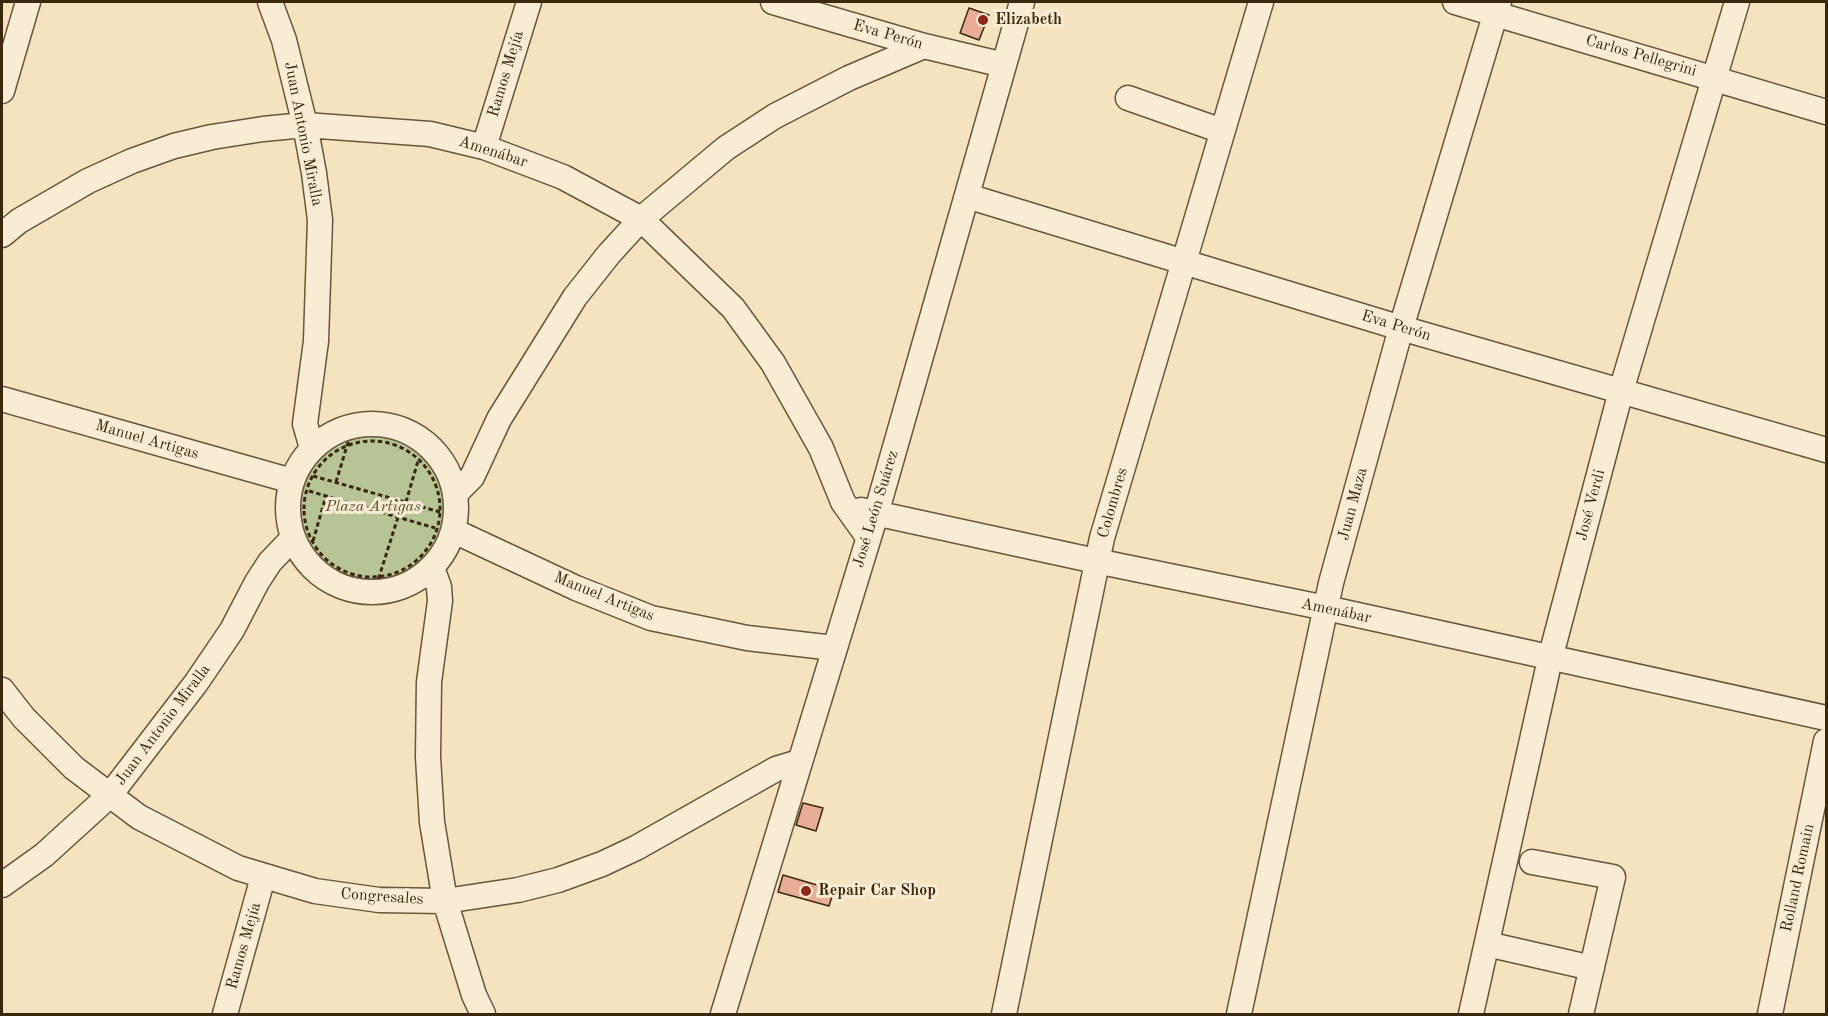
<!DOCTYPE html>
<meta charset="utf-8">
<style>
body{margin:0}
#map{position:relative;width:1828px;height:1016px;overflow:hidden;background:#f5e2bf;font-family:"Old Standard TT",serif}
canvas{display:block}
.frame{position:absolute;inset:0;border:3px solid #3a270e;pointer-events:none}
</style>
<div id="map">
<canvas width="1828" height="1016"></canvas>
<div class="frame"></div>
</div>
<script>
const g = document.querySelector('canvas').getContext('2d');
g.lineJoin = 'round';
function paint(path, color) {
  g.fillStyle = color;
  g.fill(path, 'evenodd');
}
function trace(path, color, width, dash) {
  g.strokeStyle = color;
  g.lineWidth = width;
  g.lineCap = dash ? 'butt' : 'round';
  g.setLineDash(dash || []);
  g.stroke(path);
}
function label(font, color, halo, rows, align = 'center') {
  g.font = font + ' "Old Standard TT",serif';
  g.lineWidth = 6;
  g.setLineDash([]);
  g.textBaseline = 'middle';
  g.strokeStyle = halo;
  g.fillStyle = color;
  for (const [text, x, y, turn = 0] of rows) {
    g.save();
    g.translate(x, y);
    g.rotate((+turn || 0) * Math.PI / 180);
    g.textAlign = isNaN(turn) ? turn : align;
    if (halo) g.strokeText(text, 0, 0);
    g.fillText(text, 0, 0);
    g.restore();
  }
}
paint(new Path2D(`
 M299 507a73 73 0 1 1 146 0a73 73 0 1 1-146 0Z`), '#b7c496');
const building = new Path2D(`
 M969,8L989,15L979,40L960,33Z
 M803,803L823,808L816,831L796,825Z
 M783,875L834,890L829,906L778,892Z`);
paint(building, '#e8ad97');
trace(building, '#3a270e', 1.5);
const minor = new Path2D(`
 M270,2L284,40L305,125L314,173L320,220L316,341L305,424L312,448
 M773,2L924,46L1004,65
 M1455,2L1826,112
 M2,91L28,2
 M1128,98L1222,131
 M484,147L529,2
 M967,196L1401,328L1826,450
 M2,235L19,221L88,181L132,161L174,146L212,137L263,129L305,125L430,134L484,147L563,177L641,219L733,308L773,363L821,448L843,502L868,537
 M2,399L292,481
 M288 508a84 84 0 1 1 168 0a84 84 0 1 1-168 0Z
 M455,494L472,477L499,419L575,297L609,254L641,219L726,148L775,116L849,78L924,46
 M861,510L1096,561L1326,608L1826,718
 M454,531L576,588L651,618L747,638L834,648
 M432,568L439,587L440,601L429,682L428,757L432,822L445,901L474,995L483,1014
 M2,690L24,718L74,768L139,817L238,868L315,891L379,900L445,901L518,890L558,880L602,864L636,848L776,769L799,762
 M1532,862L1613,877L1581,1014
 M2,885L44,855L110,795L196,683L232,630L257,582L270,562L293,538
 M1487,944L1592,968
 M225,1014L263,877
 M723,1014L876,514L1022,2
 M1004,1014L1102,538L1261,2
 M1239,1014L1331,583L1401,328L1499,2
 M1471,1014L1550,659L1621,391L1737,2
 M1770,1014L1826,741`);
trace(minor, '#69563a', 27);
trace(new Path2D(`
 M304 509a68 68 0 1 1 136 0a68 68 0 1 1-136 0Z
 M313,476L440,512
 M336,482L353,426
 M309,491L435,528
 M406,502L418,461
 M313,541L326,496
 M374,593L398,517`), '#3a270e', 3, [4.5, 3]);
trace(minor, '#f8ecd5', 24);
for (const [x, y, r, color] of [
 [983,20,6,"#8f2418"],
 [806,891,6,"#8f2418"]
]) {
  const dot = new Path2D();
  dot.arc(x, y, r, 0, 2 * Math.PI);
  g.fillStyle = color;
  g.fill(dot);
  trace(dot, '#f8ecd5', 2);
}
label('bold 16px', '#3a270e', '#f8ecd5', [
 ["Elizabeth",995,20],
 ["Repair Car Shop",818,891]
], 'left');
label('16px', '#3a270e', '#f8ecd5', [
 ["Eva Perón",888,35,16],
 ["Carlos Pellegrini",1641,56,16],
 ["Ramos Mejía",506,74,-73],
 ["Juan Antonio Miralla",303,134,79],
 ["Amenábar",493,152,18],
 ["Eva Perón",1396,326,17],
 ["Manuel Artigas",147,440,16],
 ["Colombres",1113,503,-74],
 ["Juan Maza",1353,504,-75],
 ["José Verdi",1591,505,-75],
 ["José León Suárez",876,509,-73],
 ["Manuel Artigas",604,597,22],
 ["Amenábar",1336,611,12],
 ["Juan Antonio Miralla",163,725,-53],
 ["Rolland Romain",1798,878,-78],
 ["Congresales",382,897,4],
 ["Ramos Mejía",244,946,-74]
]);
label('italic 16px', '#594e30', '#f8ecd5', [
 ["Plaza Artigas",373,507]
]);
</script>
